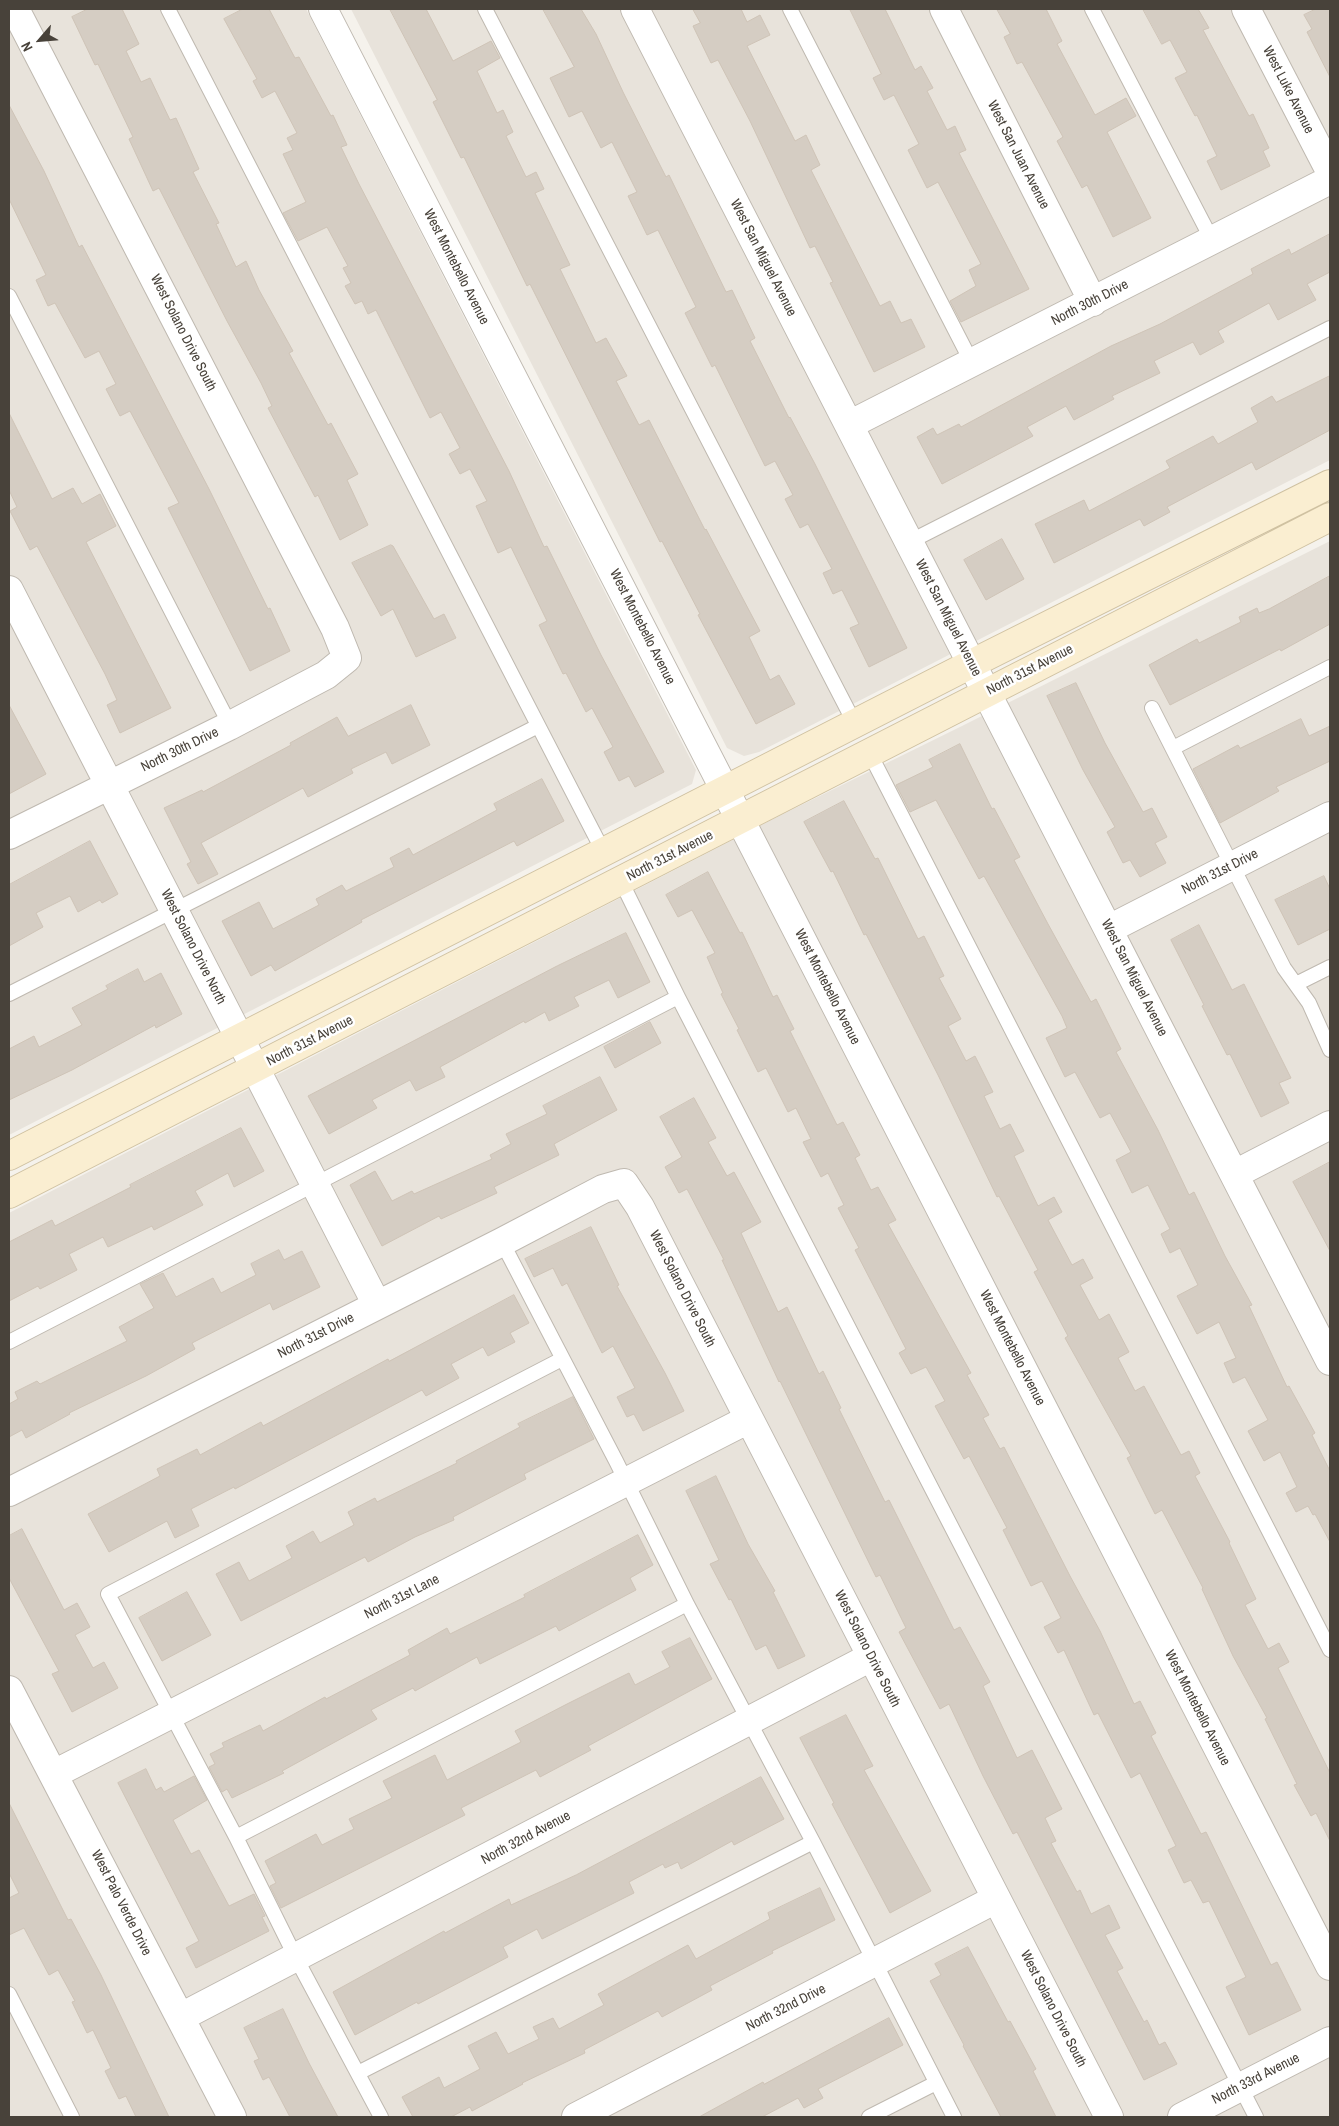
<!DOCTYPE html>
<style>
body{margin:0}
#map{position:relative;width:1339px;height:2126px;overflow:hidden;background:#f5f2ec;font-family:"Archivo Narrow",sans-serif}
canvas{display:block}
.frame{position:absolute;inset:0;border:10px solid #48423a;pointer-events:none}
.north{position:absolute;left:15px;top:15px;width:50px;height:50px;-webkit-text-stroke:4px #fff;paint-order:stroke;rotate:243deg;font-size:14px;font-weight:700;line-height:20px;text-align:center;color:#48423a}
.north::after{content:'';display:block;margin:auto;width:18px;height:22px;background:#48423a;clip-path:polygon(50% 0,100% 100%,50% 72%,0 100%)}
</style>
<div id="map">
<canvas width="1339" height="2126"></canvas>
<div class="frame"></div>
<div class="north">N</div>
</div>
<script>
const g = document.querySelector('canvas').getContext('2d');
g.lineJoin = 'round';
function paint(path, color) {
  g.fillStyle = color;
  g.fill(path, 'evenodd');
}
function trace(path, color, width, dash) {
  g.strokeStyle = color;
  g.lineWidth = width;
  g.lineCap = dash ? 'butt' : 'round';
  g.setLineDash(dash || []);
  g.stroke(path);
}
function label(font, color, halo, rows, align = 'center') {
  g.font = font + ' "Archivo Narrow",sans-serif';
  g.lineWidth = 5;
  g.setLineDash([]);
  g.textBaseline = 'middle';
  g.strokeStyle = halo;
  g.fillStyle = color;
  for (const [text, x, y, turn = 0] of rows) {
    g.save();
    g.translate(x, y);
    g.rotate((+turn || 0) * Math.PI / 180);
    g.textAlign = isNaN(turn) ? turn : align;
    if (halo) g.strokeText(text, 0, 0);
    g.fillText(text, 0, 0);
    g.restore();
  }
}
paint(new Path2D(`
 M9,9H306L696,770L692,784L9,1135Z
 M351,9H1330V460L759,752L744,756L727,748Z
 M1330,541V2117H9V1213L783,814L962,726Z`), '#e8e3db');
const building = new Path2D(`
 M88,9H122L139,44L126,51L141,82L150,78L170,120L176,118L199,169L193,172L219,223L216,224L236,267L246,261L259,290L293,351L289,353L328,425L331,423L358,474L347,480L368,525L340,540L318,495L315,497L268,408L272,406L261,383L227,321L159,188L153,191L129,139L133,137L98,64L95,65L72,17Z
 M243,9H269L295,58L299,57L331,116L333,115L347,145L341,147L359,184L509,471L544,547L547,546L601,655L664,772L635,787L629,776L619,781L604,752L613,747L592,708L586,712L566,673L563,674L539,625L547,621L511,547L498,553L476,506L487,501L470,469L460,474L449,454L460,448L441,412L430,418L376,310L368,314L362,301L355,304L345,286L351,283L343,268L348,266L327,227L298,241L283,213L306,202L283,154L293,150L287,138L297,133L275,91L262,98L253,81L257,79L224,19Z
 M390,9H426L453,61L491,41L500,58L477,71L497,113L503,110L513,132L506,136L526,177L536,172L544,189L535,193L570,265L560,269L596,343L606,338L627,376L616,381L639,425L649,420L705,530L706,529L760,631L749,637L770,680L779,675L795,704L756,724L698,615L700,614L662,541L660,542L530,284L527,286L464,157L461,158L433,102L437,100Z
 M543,9H581L596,34L623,92L666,177L669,175L726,292L732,290L755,338L750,341L789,418L790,417L815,464L907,648L869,667L850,628L859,624L842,590L833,594L823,573L832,569L808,524L800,528L785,499L793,495L775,461L765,466L715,365L712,367L685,313L696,307L658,230L647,235L628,196L637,192L612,142L601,148L582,111L569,117L550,78L574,67Z
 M693,9H741L747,22L760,15L770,35L747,46L795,141L806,135L820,165L811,170L880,306L890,301L901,323L911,319L925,347L874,372L830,283L833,282L815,246L810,248L750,121L718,60L711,63L693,26L700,23Z
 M850,9H885L915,70L921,66L933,88L927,91L947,130L955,126L966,150L959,153L1029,289L961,322L950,301L976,286L969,270L981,264L938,182L927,188L908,150L919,144L894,95L884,100L873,78L881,74Z
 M997,9H1046L1062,41L1057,44L1095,115L1126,98L1136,116L1107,132L1151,218L1113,237L1087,185L1082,188L1057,141L1063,137L1022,62L1017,64L1004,37L1010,34Z
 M1143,9H1198L1209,28L1203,30L1249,116L1253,114L1269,148L1263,151L1270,166L1221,190L1207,161L1217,156L1197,115L1195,116L1175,78L1187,72L1170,40L1162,44Z
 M1316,9H1330V77L1307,32L1312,29L1304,15Z
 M9,105L44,171L79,247L82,245L209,489L268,609L270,608L290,651L250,671L168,508L179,503L130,411L120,416L106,389L116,384L99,351L85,358L55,303L48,306L36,280L46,275L9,199Z
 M1330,234V272L1307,284L1316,300L1278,320L1269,303L1218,331L1224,342L1200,355L1193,342L1154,361L1160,373L1112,396L1114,399L1074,420L1066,406L1027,427L1033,436L942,484L917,437L933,428L937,435L959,424L961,427L1111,346L1160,324L1253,274L1251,269L1289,249L1291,254Z
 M1330,376V430L1256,470L1252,462L1167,507L1170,512L1144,526L1140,519L1054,563L1035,524L1084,500L1089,511L1170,468L1166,461L1213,436L1218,444L1258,422L1251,408L1272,396L1276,402Z
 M9,413L52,499L73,488L82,504L100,494L116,526L86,542L171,708L120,733L107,705L117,700L105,674L37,546L30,550L10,511L17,507L9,490Z
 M1002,539L1024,579L986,600L964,560Z
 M391,545L393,546L434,619L444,614L456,638L416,657L393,609L381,616L352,563Z
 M1330,576V624L1281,651L1280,649L1170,705L1149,665L1197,639L1199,643L1241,622L1239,617L1257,608L1259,613L1269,609Z
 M1076,683L1105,743L1143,812L1152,808L1167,837L1155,843L1166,863L1140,877L1130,860L1123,863L1107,832L1115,827L1083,770L1047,696Z
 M9,705L46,774L9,794Z
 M411,705L430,745L392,764L386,752L351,769L353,773L308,797L303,788L201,843L218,874L198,884L187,864L191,862L164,808L202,790L203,792L291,745L290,743L337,717L348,736Z
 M1301,719L1309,736L1330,726V761L1276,787L1279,791L1220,823L1193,769L1238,745L1240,748Z
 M960,744L992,809L994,808L1020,857L1014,860L1048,924L1091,1002L1096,999L1121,1049L1116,1052L1158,1130L1189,1195L1194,1192L1225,1256L1252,1305L1249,1306L1287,1387L1289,1386L1315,1433L1312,1435L1330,1471V1542L1315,1514L1313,1515L1308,1506L1296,1512L1286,1493L1297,1487L1280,1452L1264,1461L1248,1431L1268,1420L1245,1377L1233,1383L1224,1363L1236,1358L1219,1322L1197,1334L1177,1296L1198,1285L1180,1248L1170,1253L1161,1234L1170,1229L1148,1185L1132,1193L1116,1160L1131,1152L1110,1113L1100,1118L1075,1072L1065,1077L1046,1038L1067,1028L1062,1016L984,876L979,879L936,800L910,812L896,785L933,767L929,760Z
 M542,779L564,821L517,846L514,841L361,920L362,922L275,971L271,965L251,976L222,921L259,902L273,929L319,905L316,899L342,885L346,891L394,867L390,858L409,848L413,855L497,810L494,804Z
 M844,801L875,859L878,858L918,939L924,936L944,976L939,978L961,1019L948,1026L966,1061L975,1056L993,1092L984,1096L1000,1129L1010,1124L1024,1151L1014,1156L1038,1206L1054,1197L1062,1212L1048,1220L1072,1265L1083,1259L1093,1278L1080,1285L1099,1320L1109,1314L1129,1352L1118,1358L1135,1391L1144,1386L1181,1455L1189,1451L1200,1473L1195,1476L1230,1542L1229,1543L1256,1599L1245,1605L1268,1649L1279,1643L1289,1662L1278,1668L1330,1773V1841L1316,1813L1311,1816L1294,1785L1297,1784L1265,1719L1267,1718L1233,1656L1202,1589L1203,1588L1162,1510L1155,1514L1127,1458L1131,1456L1065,1338L1068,1336L1034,1272L1038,1270L999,1196L997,1197L938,1075L866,934L864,935L833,871L831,872L804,822Z
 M90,841L118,894L102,903L100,900L78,912L70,896L36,913L43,927L9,946V885Z
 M708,872L740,933L742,932L773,997L777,995L794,1029L790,1031L837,1125L843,1122L860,1155L855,1158L871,1190L878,1187L896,1220L888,1224L971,1373L967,1375L989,1415L983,1418L1000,1449L1004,1447L1070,1576L1100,1631L1134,1704L1140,1701L1156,1733L1151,1736L1201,1834L1206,1832L1271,1965L1277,1962L1301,2010L1249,2035L1226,1987L1246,1977L1209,1901L1203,1903L1191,1880L1184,1883L1168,1850L1176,1846L1140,1773L1131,1778L1098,1713L1094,1715L1064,1650L1058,1653L1044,1627L1061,1618L1042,1581L1031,1586L1003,1530L1007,1528L969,1456L964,1459L935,1406L945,1401L926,1367L911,1374L899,1353L906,1349L855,1250L859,1248L838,1208L844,1205L828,1173L821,1177L803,1142L811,1139L796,1108L788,1112L766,1068L758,1072L737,1030L739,1029L721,994L723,993L707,957L715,953L692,910L678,917L666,895Z
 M1324,876L1330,889V929L1298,945L1275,900Z
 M1199,925L1232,990L1244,984L1291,1078L1279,1083L1289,1103L1261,1117L1230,1054L1227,1055L1202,1006L1204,1005L1171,940Z
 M626,933L650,982L618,998L609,980L574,997L579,1006L549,1021L545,1012L525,1023L524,1021L440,1067L445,1077L416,1091L410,1080L372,1100L377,1108L329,1134L308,1096L557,966Z
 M138,969L144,982L161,973L182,1014L156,1028L155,1025L72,1070L9,1100V1049L34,1036L39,1047L82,1025L72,1008L108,989L106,986Z
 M650,1022L661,1043L615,1068L604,1047Z
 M600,1077L617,1110L554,1144L559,1155L494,1187L497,1193L441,1219L439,1216L382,1246L350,1185L375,1171L392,1201L412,1191L414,1194L492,1159L490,1155L511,1144L506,1134L547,1114L543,1106Z
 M694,1098L716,1138L708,1142L727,1176L734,1172L761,1222L741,1233L778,1312L787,1307L819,1374L823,1371L841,1408L839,1409L885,1502L889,1500L954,1630L960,1627L990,1682L983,1686L1017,1758L1032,1750L1062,1809L1045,1818L1056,1841L1051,1843L1077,1892L1080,1890L1091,1914L1109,1905L1120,1928L1105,1935L1123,1968L1117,1971L1144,2022L1147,2020L1159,2045L1165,2042L1177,2064L1144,2080L1017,1832L1013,1834L983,1776L949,1704L940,1709L899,1632L906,1628L880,1575L876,1577L780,1381L779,1382L722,1260H724L687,1189L679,1193L665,1167L682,1157L660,1117Z
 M241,1128L264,1171L234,1187L228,1173L195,1191L203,1205L154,1230L152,1226L108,1247L103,1237L69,1254L77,1270L40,1289L38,1286L9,1301V1242L52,1220L55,1226L131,1187L130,1185Z
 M1330,1162V1251L1293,1182Z
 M591,1227L619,1285L617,1286L665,1373L684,1411L643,1431L634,1414L627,1417L617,1397L635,1388L613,1346L602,1353L567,1283L562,1286L553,1268L534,1277L525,1259Z
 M279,1250L284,1260L302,1251L320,1287L273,1310L270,1303L192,1343L195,1349L146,1376L69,1413L70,1414L26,1438L22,1430L9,1437V1404L18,1399L15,1392L37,1381L40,1384L127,1341L119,1327L154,1308L140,1284L163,1273L176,1297L213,1278L221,1293L256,1275L251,1264Z
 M514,1295L529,1323L510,1333L515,1342L488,1356L483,1347L451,1364L459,1378L426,1396L422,1390L235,1489L234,1487L191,1509L199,1526L175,1538L167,1521L109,1552L88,1514L160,1476L157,1469L197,1449L200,1455L261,1422L263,1426L388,1359L389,1361Z
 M573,1397L594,1439L524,1474L526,1479L453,1517L454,1520L415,1537L368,1562L365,1557L241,1621L216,1574L239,1562L249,1581L292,1558L286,1546L313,1531L320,1543L354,1525L348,1512L375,1498L377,1502L457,1463L456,1461L520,1427L518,1424Z
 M716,1476L748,1544L775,1591L773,1592L805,1656L778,1669L766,1645L756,1650L731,1599L729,1600L710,1564L719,1560L686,1491Z
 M22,1529L64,1610L77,1603L90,1627L75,1635L93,1668L104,1662L118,1688L72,1712L52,1674L59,1671L9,1578V1536Z
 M638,1535L653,1565L630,1578L636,1590L559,1631L556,1626L480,1664L477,1657L415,1691L413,1688L371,1710L377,1719L282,1771L284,1773L232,1798L227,1789L222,1792L209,1767L215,1764L210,1754L224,1747L222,1743L260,1725L263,1731L325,1697L326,1699L410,1655L408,1650L447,1628L450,1634L525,1597L524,1595Z
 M187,1592L211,1635L162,1661L139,1618Z
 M690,1638L712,1679L588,1746L591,1750L540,1777L536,1770L461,1808L465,1815L281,1908L270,1886L276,1883L265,1861L316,1834L322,1845L354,1829L349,1819L392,1798L383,1781L435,1755L447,1780L521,1742L515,1731L567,1704L629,1673L635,1685L670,1667L662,1652Z
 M846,1715L873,1766L864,1770L931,1891L890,1913L832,1804L834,1803L800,1738Z
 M146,1769L156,1790L161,1787L164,1792L194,1776L207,1800L173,1820L191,1854L199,1850L229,1906L254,1894L265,1916L262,1917L269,1931L196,1968L186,1948L199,1941L118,1783Z
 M761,1777L784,1819L734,1845L732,1841L681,1869L678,1862L665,1868L663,1864L629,1882L634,1893L542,1939L537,1929L503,1947L508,1957L418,2004L417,2002L355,2035L333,1992L444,1931L445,1933L509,1899L511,1905L576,1875Z
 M9,1803L68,1920L71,1919L101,1975L169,2117H136L126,2096L119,2099L105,2071L111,2068L93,2030L87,2033L72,2002L75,2001L58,1970L49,1975L24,1928L9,1935V1898L19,1893L9,1873Z
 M820,1888L835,1920L772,1951L773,1953L710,1986L712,1990L662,2017L658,2011L584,2050L585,2053L522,2083L523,2084L472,2111L470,2107L451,2117H413L402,2097L439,2077L444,2088L480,2069L468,2046L496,2032L508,2054L539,2039L533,2027L553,2018L559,2029L604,2005L598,1994L688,1945L696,1959L770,1919L768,1913Z
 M968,1947L1008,2022L1010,2021L1036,2069L1033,2071L1056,2117H1001L963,2046L964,2045L930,1981L941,1975L935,1964Z
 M283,2009L309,2063L338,2117H290L269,2077L263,2080L254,2061L259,2059L244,2028Z
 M889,2018L903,2045L818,2089L823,2098L804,2108L798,2098L762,2117H699L763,2082L764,2084Z`);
paint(building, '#d5cdc3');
trace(building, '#cfc4b7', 1);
const lane = new Path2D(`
 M168,9L603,851
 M485,9L855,724
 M790,9L972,363
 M1092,9L1212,240
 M9,296L230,725
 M909,542L1330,328
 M1152,708L1284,968L1309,1003L1330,1050
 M1173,748L1330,667
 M869,752L1330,1650
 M621,881L678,997L1256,2117
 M1296,984L1330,967
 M9,994L538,726
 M502,1242L616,1461L687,1604L813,1842L954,2117
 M9,1342L678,997
 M236,1837L687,1604
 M9,1994L72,2117
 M358,2073L813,1842
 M381,2117L296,1958L236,1837L108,1594L562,1359
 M869,2117L936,2083`);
const street = new Path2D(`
 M323,9L1330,1966
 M635,9L1330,1361
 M944,9L1093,302
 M1246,9L1330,171
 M849,425L1330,180
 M9,590L377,1305
 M9,835L229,726L326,675L347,658L335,628L15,9
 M1109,929L1330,816
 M1235,1174L1330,1125
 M9,1492L502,1242L603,1189L624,1183L640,1207L1109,2117
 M9,1690L232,2117
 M54,1774L749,1419
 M181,2017L871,1657
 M576,2117L996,1899
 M1182,2117L1330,2041`);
const secondary = new Path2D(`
 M9,1156L971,664L1330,484
 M9,1194C450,970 889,742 1330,517`);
trace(lane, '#bfb9b0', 16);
trace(street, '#bfb9b0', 30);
trace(secondary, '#cfc1a1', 30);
trace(lane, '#fff', 14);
trace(street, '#fff', 28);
trace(secondary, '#faeed1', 28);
label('14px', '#48423a', '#fff', [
 ["West Luke Avenue",1288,90,63],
 ["West San Juan Avenue",1018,155,63],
 ["West San Miguel Avenue",763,258,63],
 ["West Montebello Avenue",456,267,63],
 ["North 30th Drive",1090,303,-27],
 ["West Solano Drive South",183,333,63],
 ["West San Miguel Avenue",948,618,63],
 ["West Montebello Avenue",642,627,63],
 ["North 31st Avenue",1030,670,-27],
 ["North 30th Drive",180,750,-26],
 ["North 31st Avenue",670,856,-27],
 ["North 31st Drive",1220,872,-27],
 ["West Solano Drive North",193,947,63],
 ["West San Miguel Avenue",1134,978,63],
 ["West Montebello Avenue",827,987,63],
 ["North 31st Avenue",310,1041,-27],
 ["West Solano Drive South",682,1289,63],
 ["North 31st Drive",316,1336,-27],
 ["West Montebello Avenue",1012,1348,63],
 ["North 31st Lane",402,1597,-27],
 ["West Solano Drive South",867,1649,63],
 ["West Montebello Avenue",1197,1708,63],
 ["North 32nd Avenue",526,1838,-28],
 ["West Palo Verde Drive",121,1903,63],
 ["North 32nd Drive",786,2008,-27],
 ["West Solano Drive South",1053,2009,63],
 ["North 33rd Avenue",1256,2079,-27]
]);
</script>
